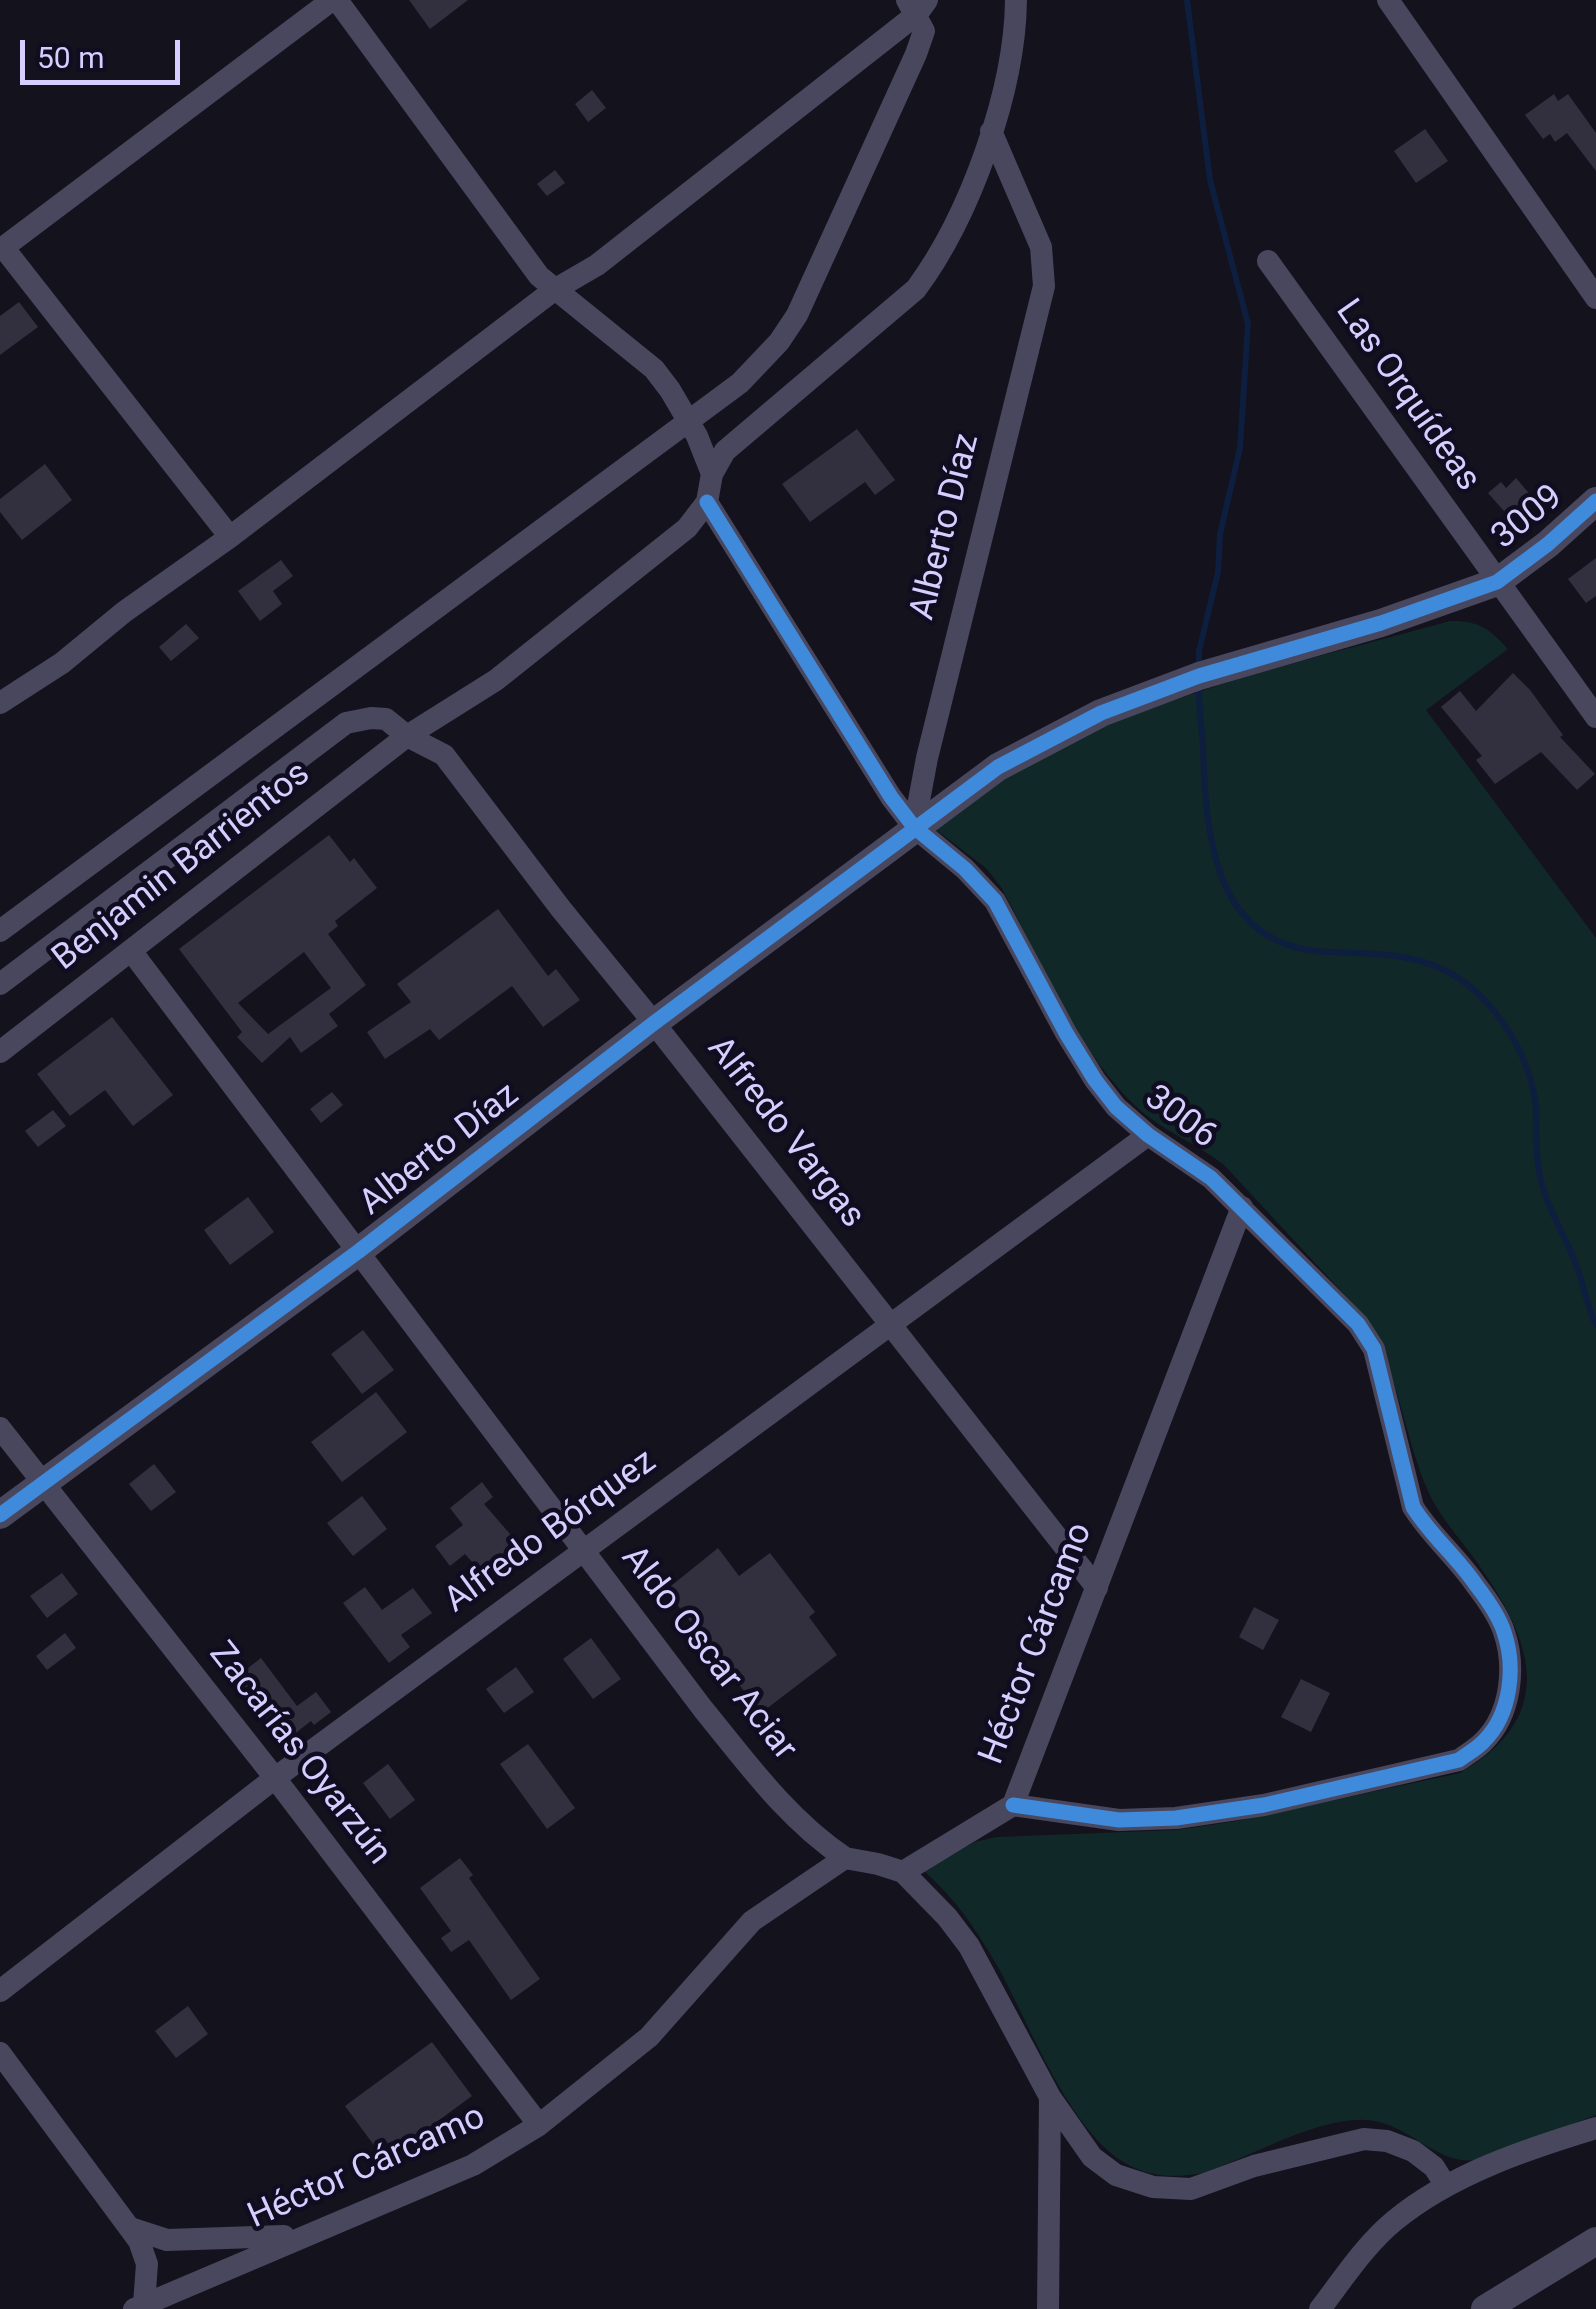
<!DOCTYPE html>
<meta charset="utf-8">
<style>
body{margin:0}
#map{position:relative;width:1596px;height:2309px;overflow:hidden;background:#14121d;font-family:Roboto,sans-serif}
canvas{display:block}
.scale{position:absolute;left:20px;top:40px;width:160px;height:45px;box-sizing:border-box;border:5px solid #d5ceff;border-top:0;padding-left:12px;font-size:30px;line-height:35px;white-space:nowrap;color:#d5ceff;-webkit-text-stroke:8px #110d21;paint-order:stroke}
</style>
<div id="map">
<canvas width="1596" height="2309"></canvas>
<div class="scale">50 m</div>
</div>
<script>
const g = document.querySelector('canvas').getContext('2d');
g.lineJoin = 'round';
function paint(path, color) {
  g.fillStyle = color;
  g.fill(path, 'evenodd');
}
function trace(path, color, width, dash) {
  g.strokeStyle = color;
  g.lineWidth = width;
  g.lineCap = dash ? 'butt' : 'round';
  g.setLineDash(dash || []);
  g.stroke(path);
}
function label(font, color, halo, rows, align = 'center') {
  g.font = font + ' Roboto,sans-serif';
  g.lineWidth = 9;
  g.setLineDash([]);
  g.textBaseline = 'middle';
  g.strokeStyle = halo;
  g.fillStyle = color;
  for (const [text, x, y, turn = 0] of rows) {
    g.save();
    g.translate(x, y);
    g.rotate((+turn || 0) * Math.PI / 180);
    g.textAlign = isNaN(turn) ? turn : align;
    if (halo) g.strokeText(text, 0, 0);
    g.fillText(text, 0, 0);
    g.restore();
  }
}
paint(new Path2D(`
 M1450,621C1478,620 1490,629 1508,649L1426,710L1596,938V2115L1478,2160C1439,2165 1415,2131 1379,2122C1330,2109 1252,2157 1203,2173C1180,2177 1157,2178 1135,2168C1071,2141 1029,2020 995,1962C975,1928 954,1897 924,1871L975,1842L996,1837L1177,1830L1237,1821L1460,1773C1564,1713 1530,1635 1471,1554C1456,1534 1438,1514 1428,1491C1403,1434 1399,1372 1366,1318L1225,1166C1199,1144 1166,1133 1140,1110C1079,1056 1040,959 1001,887L986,868L935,829C957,812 978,791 1002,777C1140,697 1298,663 1450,621Z`), '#112829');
trace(new Path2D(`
 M1187,0L1210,180L1248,324L1240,448L1220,534L1218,572L1199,651V667
 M1199,685C1198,705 1202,725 1203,746C1206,835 1212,949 1330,952C1396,954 1449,954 1494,1011C1515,1037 1530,1067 1535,1100C1538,1125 1534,1150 1540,1176C1546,1207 1566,1237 1577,1267C1584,1286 1587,1306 1596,1325`), '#0d1e3f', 6);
paint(new Path2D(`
 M409,0H468L430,29Z
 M592,90L606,108L588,122L575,104Z
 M1554,94L1558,101L1568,94L1596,133V171L1567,133L1555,142L1550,134L1543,139L1525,115Z
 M1425,129L1448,161L1416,183L1394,151Z
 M555,170L565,183L547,196L537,184Z
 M19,302L38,327L0,355V316Z
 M857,429L895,480L875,495L865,482L810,522L782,484Z
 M45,464L72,500L22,540L0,512V499Z
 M1516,478L1534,499L1511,519L1488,493L1501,482L1506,488Z
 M1596,558V596L1586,603L1568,579Z
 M281,560L293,576L273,591L282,604L260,621L238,591Z
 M186,624L199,638L171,661L159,647Z
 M1513,673L1530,690L1563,735L1560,737L1595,774L1577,790L1541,752L1495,784L1476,760L1482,756L1441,707L1460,691L1476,711Z
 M329,835L350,862L354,858L377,888L335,921L338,926L328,934L366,985L329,1014L338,1026L301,1053L290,1037L262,1063L237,1037L242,1032L179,949ZM304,952L331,988L268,1034L238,1003Z
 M498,909L548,976L556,969L580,1000L543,1027L512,986L439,1040L430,1029L385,1059L367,1032L411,1002L397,984Z
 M112,1017L173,1095L133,1126L105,1090L70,1116L37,1074Z
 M332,1092L343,1105L321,1123L310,1109Z
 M53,1110L66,1126L38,1147L25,1131Z
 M248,1197L274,1232L230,1265L204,1230Z
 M363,1330L394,1370L362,1394L331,1354Z
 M376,1392L407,1432L342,1482L311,1442Z
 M154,1464L176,1492L151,1511L129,1484Z
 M482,1482L493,1497L484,1504L517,1542L508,1549L514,1556L487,1579L465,1554L450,1566L435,1546L463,1525L450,1508Z
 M362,1496L387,1529L353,1556L327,1523Z
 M718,1548L739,1576L770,1553L815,1612L809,1617L837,1655L761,1713L666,1590Z
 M62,1573L78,1594L47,1618L30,1596Z
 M365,1587L382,1610L413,1588L432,1613L401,1635L410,1647L389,1663L343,1603Z
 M1254,1607L1279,1620L1263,1650L1239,1637Z
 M65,1633L76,1648L47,1670L36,1656Z
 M591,1638L621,1679L593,1699L563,1659Z
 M261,1658L297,1706L316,1692L331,1712L314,1725L311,1721L283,1743L235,1678Z
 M516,1667L534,1692L504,1713L486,1689Z
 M1301,1679L1330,1693L1311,1732L1281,1717Z
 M528,1744L575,1808L547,1829L500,1764Z
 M388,1764L415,1800L390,1819L363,1783Z
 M460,1858L473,1875L469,1878L540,1979L511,2000L469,1940L451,1952L441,1938L451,1931L420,1888Z
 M188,2006L208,2034L176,2058L155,2031Z
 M432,2042L472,2096L394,2153L386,2141L376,2148L345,2106Z`), '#32303f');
trace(new Path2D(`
 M337,0L539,276L654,369L670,390L697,436L712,474
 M1388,0L1596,298
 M3,247L230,537
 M0,250L332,0
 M1268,261L1596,717
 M707,502L891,797L914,827L965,869L995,901L1066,1033L1095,1080L1116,1107L1148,1135L1211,1178L1358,1324L1374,1349L1413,1507C1431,1536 1457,1557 1476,1585C1486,1598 1499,1616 1504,1632C1516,1667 1511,1714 1484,1741C1478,1748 1467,1754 1459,1760L1264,1805L1176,1818L1119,1820L1013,1805
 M0,703L62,663L124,612L230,537L554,290L597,265L917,14L927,0
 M914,827L927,758L1044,286L1041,247L991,131
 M0,931L740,383L779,342L797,315L916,54L924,31L907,0
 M132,952L703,1709C747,1763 787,1819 845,1858
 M0,984L346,723L371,718L386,719L407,736L444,755L561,909L654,1023L1097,1588
 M0,1052L407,736L496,680L687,528L707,502L712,474L725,451L916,289C970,216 1015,91 1016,0
 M0,1428L275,1778L539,2125
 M903,1872L1013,1805L1242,1207
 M0,1991L275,1778L1148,1135
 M0,2053L139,2241L147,2264L144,2304
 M130,2228L167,2240L284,2236
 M134,2309L473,2165L539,2125L649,2037L752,1921L845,1858L878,1864L903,1872L947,1917L969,1946L1050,2097L1092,2157L1116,2175L1153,2187L1191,2189L1254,2166L1364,2139L1387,2141L1413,2151L1434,2167L1446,2186
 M1048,2309L1050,2097
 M1320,2309C1343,2279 1365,2245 1394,2221C1451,2174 1527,2149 1596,2128`), '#48475e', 22);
trace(new Path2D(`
 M0,1515L359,1251L654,1023L998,767L1101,713L1199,676L1381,623L1497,582L1548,544L1596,501
 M1485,2309L1596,2241`), '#48475e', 28);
trace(new Path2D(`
 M707,502L891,797L914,827L965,869L995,901L1066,1033L1095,1080L1116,1107L1148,1135L1211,1178L1358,1324L1374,1349L1413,1507C1431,1536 1457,1557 1476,1585C1486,1598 1499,1616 1504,1632C1516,1667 1511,1714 1484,1741C1478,1748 1467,1754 1459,1760L1264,1805L1176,1818L1119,1820L1013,1805
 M0,1515L359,1251L654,1023L998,767L1101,713L1199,676L1381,623L1497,582L1548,544L1596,501`), '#408adc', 15);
label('35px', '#d5ceff', '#110d21', [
 ["Las Orquídeas",1407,396,55],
 ["3009",1528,518,-39],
 ["Alberto Díaz",946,527,-76],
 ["Benjamin Barrientos",182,867,-38],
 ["3006",1180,1118,37],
 ["Alfredo Vargas",785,1133,52],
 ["Alberto Díaz",440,1150,-38],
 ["Alfredo Bórquez",551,1532,-36],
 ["Héctor Cárcamo",1037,1644,-69],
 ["Aldo Oscar Aciar",708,1654,52],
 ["Zacarías Oyarzún",299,1754,52],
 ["Héctor Cárcamo",367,2168,-24]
]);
</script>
